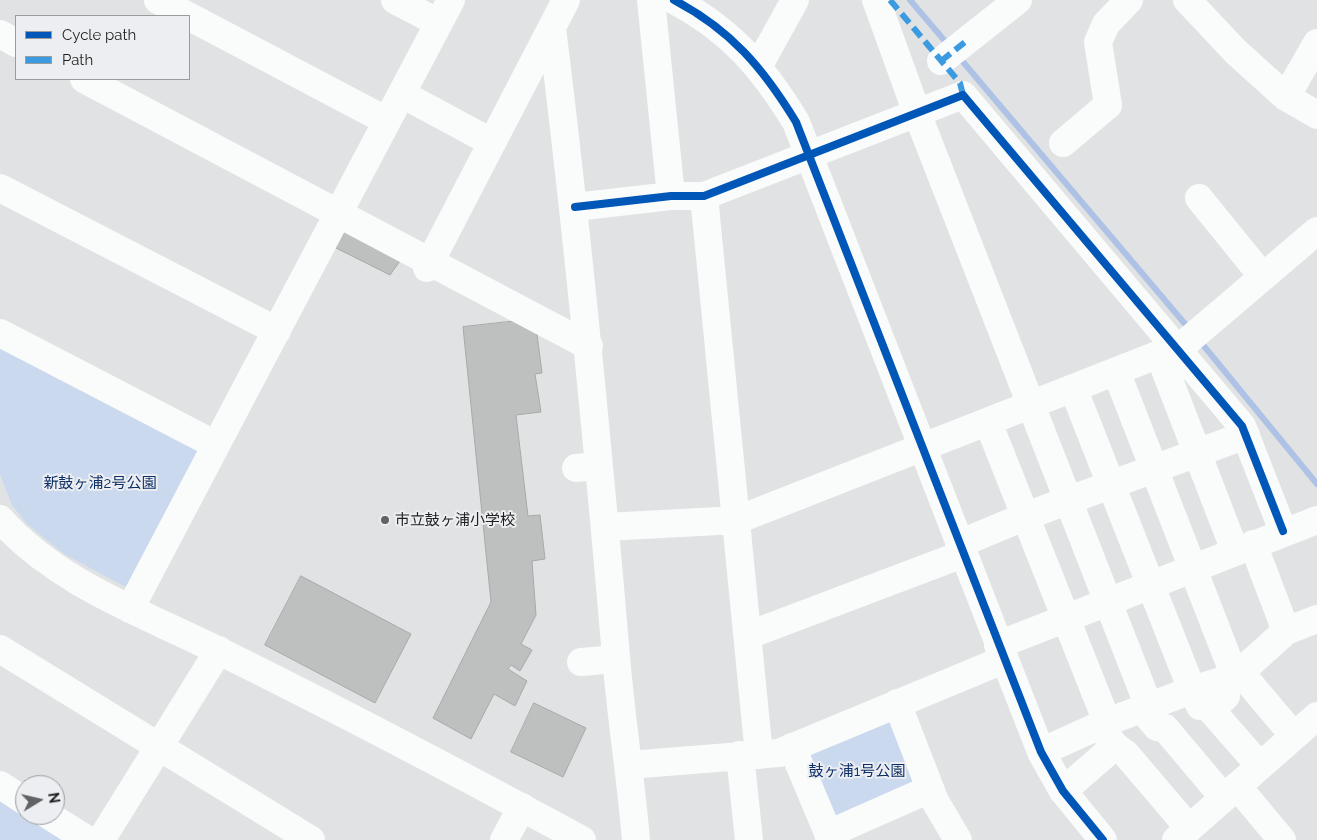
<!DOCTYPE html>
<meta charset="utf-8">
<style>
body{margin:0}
#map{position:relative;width:1317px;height:840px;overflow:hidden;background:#e1e2e3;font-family:Raleway,sans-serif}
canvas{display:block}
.legend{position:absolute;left:15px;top:15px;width:175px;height:65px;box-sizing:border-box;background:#edeef1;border:1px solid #9a9b9d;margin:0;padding:6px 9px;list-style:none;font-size:15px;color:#1e1f20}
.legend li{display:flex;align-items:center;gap:10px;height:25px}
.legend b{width:25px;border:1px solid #9a9b9d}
.north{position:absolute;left:15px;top:775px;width:50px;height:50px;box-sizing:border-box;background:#edeef1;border:1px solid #9a9b9d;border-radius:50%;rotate:81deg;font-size:14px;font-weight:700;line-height:20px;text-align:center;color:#1e1f20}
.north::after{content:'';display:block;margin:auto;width:18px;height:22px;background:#626364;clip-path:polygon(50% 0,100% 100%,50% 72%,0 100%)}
</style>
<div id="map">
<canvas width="1317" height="840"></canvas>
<ul class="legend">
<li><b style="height:6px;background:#0057b8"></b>Cycle path</li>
<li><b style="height:6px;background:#3c9be0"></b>Path</li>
</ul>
<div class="north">N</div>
</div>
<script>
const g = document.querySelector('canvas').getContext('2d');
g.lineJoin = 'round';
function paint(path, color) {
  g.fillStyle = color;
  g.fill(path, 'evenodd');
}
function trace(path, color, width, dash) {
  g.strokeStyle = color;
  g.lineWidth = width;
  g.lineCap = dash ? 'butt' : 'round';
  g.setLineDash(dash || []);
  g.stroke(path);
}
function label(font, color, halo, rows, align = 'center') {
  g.font = font + ' Raleway,"Noto Sans JP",sans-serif';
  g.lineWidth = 4;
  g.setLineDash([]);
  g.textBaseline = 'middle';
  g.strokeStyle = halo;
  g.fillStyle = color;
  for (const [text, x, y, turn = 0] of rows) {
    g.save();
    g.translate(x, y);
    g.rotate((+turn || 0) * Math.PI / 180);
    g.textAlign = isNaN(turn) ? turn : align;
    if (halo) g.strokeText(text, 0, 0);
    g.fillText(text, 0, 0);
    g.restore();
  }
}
paint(new Path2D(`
 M0,343L197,446L201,462L133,591L64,554L27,524L12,505L0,475Z
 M888,714L921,781L832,820L807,747Z
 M0,795L25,811V815H32L73,840H0Z`), '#cbd9ef');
trace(new Path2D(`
 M910,0L950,47
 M958,56L1191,331
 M1199,340L1317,484`), '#adc2e5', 6);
const building = new Path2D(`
 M344,232L400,261L390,275L336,248Z
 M535,319L542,373L535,374L541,412L516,415L528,516L540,515L545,559L532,561L536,615L521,644L532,650L520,671L511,665L508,669L527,681L515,706L494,694L471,739L433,718L491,602L463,327Z
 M301,576L411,634L375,703L265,645Z
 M534,703L586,728L563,777L511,752Z`);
paint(building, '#bebfbf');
trace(building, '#a8a9a9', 1);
trace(new Path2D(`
 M158,0L387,121
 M395,0L439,23
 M651,0L671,196
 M674,0C731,30 763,68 796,122L1041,752L1063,791L1103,840
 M876,0L917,113L1149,707
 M1187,0L1236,52L1286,97L1317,115
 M552,28C578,237 598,446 616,656C621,718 631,779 636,840
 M0,34L16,43
 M941,61L1018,0
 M758,67L795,0
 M84,79L589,346
 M402,94L491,142
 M1286,97L1317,43
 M1063,143L1108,105L1098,42L1106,24L1129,0
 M0,188L277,331
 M704,196L759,755
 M1199,198L1263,277
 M575,207L671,196H704L963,95L1242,426L1283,531
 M427,268L566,0
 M0,333L216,445
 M1159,354L1235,551
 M1116,371L1235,677
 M1073,388L1192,690L1200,706L1216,705
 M988,422L1107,722
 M576,468L586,467
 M0,519C58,584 143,613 219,651C341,711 462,775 582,840
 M606,527L737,520L1175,348L1184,344L1317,231
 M959,544L1026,516L1246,435
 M130,609C237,406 343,202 451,0
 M1286,631L1317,619
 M749,635L963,554
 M998,645L1317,520
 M0,649L311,840
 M581,662L616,659
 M1240,672L1294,736
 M1226,696L1211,710L1259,765
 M897,703L935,801L958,840
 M1142,709L1157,727L1165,728L1224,798
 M1100,726L1115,746L1126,754L1189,828
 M792,747L831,840
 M1041,752L1107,722L1192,690L1235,677L1286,631L1253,544
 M740,755L749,840
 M629,765L779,753L1003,660
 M0,785L25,801
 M1237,786L1282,840
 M1063,791L1115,746
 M48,815L88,840
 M828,834L930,789
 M101,840L219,650
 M504,840L522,807
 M1176,840L1317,716`), '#fafbfb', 28);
trace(new Path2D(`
 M890,0L960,83L963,95
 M941,61L969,39`), '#3c9be0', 6, [12, 6]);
trace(new Path2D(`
 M674,0C731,30 763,68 796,122L1041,752L1063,791L1103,840
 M575,207L671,196H704L963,95L1242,426L1283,531`), '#0057b8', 8);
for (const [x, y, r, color] of [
 [385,520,5,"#626364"]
]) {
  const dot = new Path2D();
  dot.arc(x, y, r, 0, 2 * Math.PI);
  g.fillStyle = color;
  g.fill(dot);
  trace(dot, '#edeef1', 2);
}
label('15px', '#0c2f68', '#edeef1', [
 ["新鼓ヶ浦2号公園",100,483],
 ["鼓ヶ浦1号公園",857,771]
]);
label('15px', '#1e1f20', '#edeef1', [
 ["市立鼓ヶ浦小学校",395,520]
], 'left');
</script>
